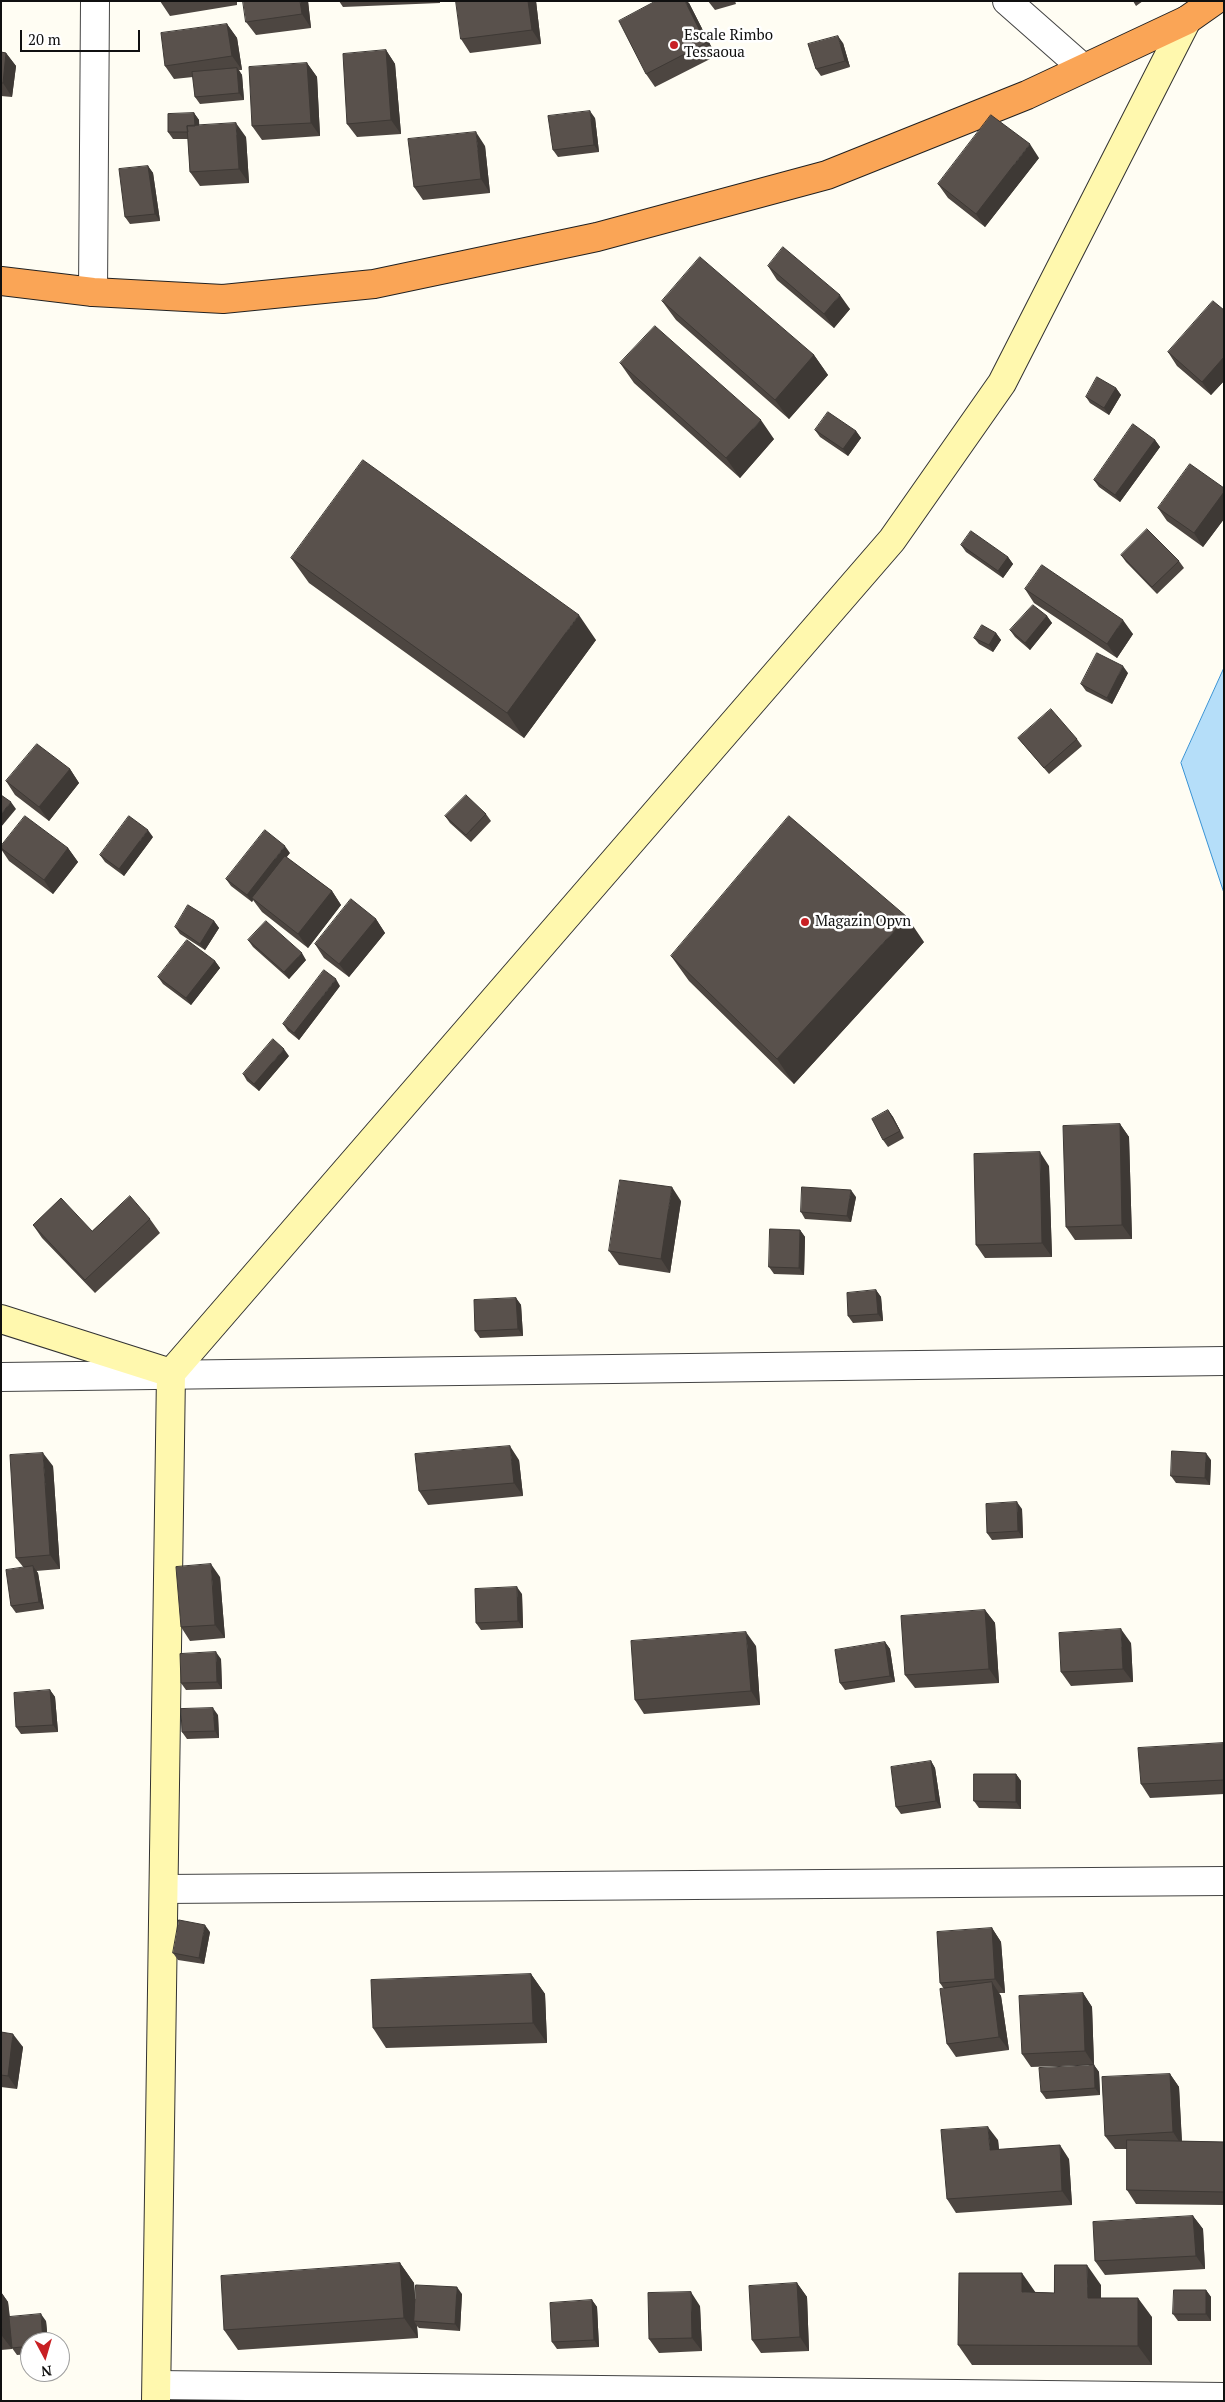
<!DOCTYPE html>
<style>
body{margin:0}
#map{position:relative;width:1225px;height:2402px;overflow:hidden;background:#fffdf3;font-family:"PT Serif",serif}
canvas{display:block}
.frame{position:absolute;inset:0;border:2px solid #101010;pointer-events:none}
.north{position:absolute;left:20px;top:2332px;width:50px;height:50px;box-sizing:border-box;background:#fff;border:1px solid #9f9f9f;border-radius:50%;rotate:174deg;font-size:14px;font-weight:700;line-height:20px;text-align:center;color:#101010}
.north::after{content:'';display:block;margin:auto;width:18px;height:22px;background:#c82024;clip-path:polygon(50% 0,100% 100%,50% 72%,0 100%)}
.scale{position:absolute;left:20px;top:30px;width:120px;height:22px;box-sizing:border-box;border:2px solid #101010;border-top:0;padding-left:6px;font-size:15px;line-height:18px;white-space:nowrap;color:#101010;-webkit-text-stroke:4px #fff;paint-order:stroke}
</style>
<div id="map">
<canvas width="1225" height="2402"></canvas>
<div class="frame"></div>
<div class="north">N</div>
<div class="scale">20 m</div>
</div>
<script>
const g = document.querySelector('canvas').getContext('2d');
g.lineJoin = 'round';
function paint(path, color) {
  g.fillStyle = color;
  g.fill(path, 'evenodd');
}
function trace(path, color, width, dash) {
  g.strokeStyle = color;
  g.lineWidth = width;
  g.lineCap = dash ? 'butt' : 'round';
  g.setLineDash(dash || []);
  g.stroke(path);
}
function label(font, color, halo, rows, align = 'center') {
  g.font = font + ' "PT Serif",serif';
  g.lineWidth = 5;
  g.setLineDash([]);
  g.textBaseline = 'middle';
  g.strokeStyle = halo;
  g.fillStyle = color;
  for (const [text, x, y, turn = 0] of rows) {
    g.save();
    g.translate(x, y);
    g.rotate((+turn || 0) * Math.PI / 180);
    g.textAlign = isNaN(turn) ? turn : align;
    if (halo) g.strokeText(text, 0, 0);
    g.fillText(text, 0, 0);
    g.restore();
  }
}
const water = new Path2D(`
 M1224,668V893L1181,763Z`);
paint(water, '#b5def9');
trace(water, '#3892d4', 1);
const street = new Path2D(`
 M1007,1L1083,68
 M93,292L95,1
 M1,1377L1224,1361
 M164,1889L1224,1881
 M157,2385L1224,2397`);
const secondary = new Path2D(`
 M1,1319L171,1373
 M156,2401L171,1373L892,540L1002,383L1187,20`);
const highway = new Path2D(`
 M1,281L93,292L223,299L374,284L597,237L827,175L1027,95L1187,20L1214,1`);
trace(street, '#434343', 30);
trace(secondary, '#323232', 30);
trace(highway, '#212121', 30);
trace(street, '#fff', 28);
trace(secondary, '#fff8ae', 28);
trace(highway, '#faa556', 28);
paint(new Path2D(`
 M160,1H237V5L170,16Z
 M308,1L311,28L256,35L246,22Z
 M339,1H440V3L343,7Z
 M456,1H536L541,44L470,53L461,39Z
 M708,1H735L736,4L715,10Z
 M1133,1H1143L1136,6Z
 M689,3L716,56L655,87L646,74Z
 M227,24L237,38L242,70H239L242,75L244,100L200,104L195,97L193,77L174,79L165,66Z
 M843,43L850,67L821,76L816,69Z
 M386,50L395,64L401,134L357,137L347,124Z
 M1,52L6,53L16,66L12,97L1,96Z
 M307,63L317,77L320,136L262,140L252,126Z
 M194,113L199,120V126L246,137L249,183L200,186L190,172L188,139H173L168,132Z
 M595,118L599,152L558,157L553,150Z
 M485,146L490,193L423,200L414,187Z
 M1039,158L985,227L948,198L938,184Z
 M148,166L153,173L160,221L130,224L125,217Z
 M768,266L850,309L834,328L777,280Z
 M662,301L814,355L828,375L789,419L676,320Z
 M1224,310V381L1211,395L1177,366L1168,352Z
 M620,363L774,439L740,478L634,383Z
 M1116,388L1121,395L1109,415L1090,403L1086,397Z
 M815,430L856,431L861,438L848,456L820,437Z
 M1155,440L1160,447L1120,502L1099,487L1094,480Z
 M1224,488V519L1203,547L1167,521L1158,508Z
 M961,545L1008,557L1013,564L1003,578L966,552Z
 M1121,555L1179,561L1184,568L1157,594L1126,562Z
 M291,558L596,640L524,738L309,583Z
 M1025,589L1133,634L1117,658L1034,603Z
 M1047,616L1052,623L1030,650L1015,637L1010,630Z
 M996,633L1001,640L993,652L979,644L974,638Z
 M1128,673L1112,704L1086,691L1081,684Z
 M1018,738L1077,739L1082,746L1049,774L1023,744Z
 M70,769L79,783L49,821L15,795L6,781Z
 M486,814L491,821L471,842L450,823L445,816Z
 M153,837L124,876L105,862L100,855Z
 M1,846L68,848L78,862L53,894L9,861L1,849Z
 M290,853L286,857L332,891L341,905L308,948L262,912L253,900L252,902L231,886L226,879Z
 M376,919L385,933L349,977L324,958L315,944Z
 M214,921L219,928L205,950L180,934L175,927Z
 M248,940L306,960L289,979L253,947Z
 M924,942L794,1084L689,981L671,956Z
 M215,961L220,968L191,1005L163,984L158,977Z
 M340,986L299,1040L288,1031L283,1024Z
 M289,1056L259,1091L247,1081L243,1074Z
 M888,1110L893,1117L904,1138L888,1147L883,1140Z
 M1120,1124L1129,1137L1132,1239L1075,1240L1066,1227Z
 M1049,1166L1052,1257L985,1258L976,1245Z
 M856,1197L851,1222L805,1219L801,1212Z
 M681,1201L670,1273L619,1265L609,1251Z
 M150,1219L160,1233L95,1293L42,1238L33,1225L92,1231Z
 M800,1230L805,1237L804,1275L774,1274L769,1267Z
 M876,1290L881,1297L883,1321L853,1323L848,1316Z
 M516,1298L521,1305L523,1336L480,1338L475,1331Z
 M519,1460L523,1496L428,1505L419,1491Z
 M1211,1460L1210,1485L1176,1483L1171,1476Z
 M53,1466L60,1569L36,1571L38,1573L44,1609L16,1613L11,1606L24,1568L16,1558Z
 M1022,1509L1023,1538L992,1540L987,1533Z
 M220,1577L225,1638L190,1641L181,1627Z
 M522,1594L523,1628L481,1630L476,1623Z
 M985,1610L995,1623L999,1683L915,1688L905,1675Z
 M885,1642L890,1649L895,1682L845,1690L840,1683Z
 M1131,1643L1133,1682L1071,1686L1061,1672Z
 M756,1646L760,1705L644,1714L635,1700Z
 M221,1659L222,1689L186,1690L181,1683Z
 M50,1690L55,1697L58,1732L21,1734L16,1727Z
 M218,1715L219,1738L187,1739L182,1732Z
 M1224,1743V1794L1150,1798L1141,1784Z
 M931,1761L935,1768L941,1808L901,1814L896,1807Z
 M1016,1774L1021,1781V1809L979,1808L974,1801Z
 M992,1928L1001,1942L1005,1993H999L1001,1996L1009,2050L956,2057L947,2044L944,1989L940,1983Z
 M210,1932L204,1964L178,1960L173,1953Z
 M531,1974L545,1994L547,2043L386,2048L373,2028Z
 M1083,1993L1092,2007L1094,2065L1099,2072L1100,2095L1046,2099L1041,2092L1090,2065L1031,2067L1022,2054Z
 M1,2032L23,2047L17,2089L1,2087Z
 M1170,2074L1179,2087L1182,2141L1224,2142V2205L1136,2204L1127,2190V2149H1115L1105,2136Z
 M998,2140L999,2149L1069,2159L1072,2205L956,2213L947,2199Z
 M1193,2216L1203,2229L1205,2269L1105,2275L1095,2261Z
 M400,2263L414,2283L415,2299L462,2294L460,2331L419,2328L417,2326L418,2338L238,2350L224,2330Z
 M797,2283L807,2297L809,2351L761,2353L752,2340Z
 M1101,2285V2298L1152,2317V2365H972L958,2345L1035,2292L1054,2293Z
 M1206,2290L1211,2297V2321H1178L1173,2314Z
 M1,2292L8,2302L10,2317L46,2321L48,2342H30V2354L17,2355L12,2348V2349L1,2350Z
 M592,2300L597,2307L599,2347L557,2349L552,2342Z
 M700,2306L702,2351L659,2353L649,2339Z`), '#4d4641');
paint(new Path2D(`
 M300,1H308L311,28L302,14Z
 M528,1H536L541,44L532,30Z
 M685,1H687L689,3L716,56L706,43Z
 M227,24L237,38L242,70L232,56Z
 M838,36L843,43L850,67L845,61Z
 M386,50L395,64L401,134L391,120Z
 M6,53L16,66L12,97L3,83Z
 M307,63L317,77L320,136L311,123Z
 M237,68L242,75L244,100L239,93Z
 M590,111L595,118L599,152L594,145Z
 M194,113L199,120L200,138L195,132Z
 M236,123L246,137L249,183L239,169Z
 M476,132L485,146L490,193L481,179Z
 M1030,144L1039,158L985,227L976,214Z
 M148,166L153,173L160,221L155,214Z
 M840,295L850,309L834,328L824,314Z
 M814,355L828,375L789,419L775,400Z
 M1224,357V381L1211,395L1202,382Z
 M1116,388L1121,395L1109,415L1104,408Z
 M761,420L774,439L740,478L726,458Z
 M856,431L861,438L848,456L843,449Z
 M1155,440L1160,447L1120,502L1115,495Z
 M1224,492V519L1203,547L1194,533Z
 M1008,557L1013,564L1003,578L998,571Z
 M579,615L596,640L524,738L507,713Z
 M1047,616L1052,623L1030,650L1025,643Z
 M1123,620L1133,634L1117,658L1107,644Z
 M996,633L1001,640L993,652L989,645Z
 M1123,666L1128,673L1112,704L1107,698Z
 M70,769L79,783L49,821L39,807Z
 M11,802L16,809L1,827V814Z
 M148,830L153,837L124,876L119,869Z
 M285,846L290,853L254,899L252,898L253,900L252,902L247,895Z
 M68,848L78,862L53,894L44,880Z
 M332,891L341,905L308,948L298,934Z
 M907,917L924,942L794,1084L777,1059Z
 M376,919L385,933L349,977L339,964Z
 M214,921L219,928L205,950L200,944Z
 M302,953L306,960L289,979L284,972Z
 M215,961L220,968L191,1005L186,998Z
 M336,979L340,986L299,1040L294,1033Z
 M284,1049L289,1056L259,1091L254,1084Z
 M888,1110L893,1117L904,1138Z
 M1120,1124L1129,1137L1132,1239L1122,1225Z
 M1040,1152L1049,1166L1052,1257L1042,1243Z
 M672,1187L681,1201L670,1273L661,1259Z
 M851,1190L856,1197L851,1222L847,1216Z
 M800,1230L805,1237L804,1275L799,1268Z
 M876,1290L881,1297L883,1321L878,1314Z
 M516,1298L521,1305L523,1336L518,1329Z
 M510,1446L519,1460L523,1496L514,1483Z
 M43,1453L53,1466L60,1569L50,1555Z
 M1206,1453L1211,1460L1210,1485L1205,1478Z
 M1017,1502L1022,1509L1023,1538L1018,1531Z
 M211,1564L220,1577L225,1638L215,1625Z
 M33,1566L38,1573L44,1609L39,1602Z
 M517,1587L522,1594L523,1628L518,1621Z
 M985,1610L995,1623L999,1683L989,1669Z
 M1121,1629L1131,1643L1133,1682L1123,1669Z
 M746,1632L756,1646L760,1705L751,1691Z
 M885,1642L890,1649L895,1682L890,1676Z
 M216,1652L221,1659L222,1689L217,1682Z
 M50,1690L55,1697L58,1732L53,1725Z
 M213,1708L218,1715L219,1738L215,1731Z
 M931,1761L935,1768L941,1808L936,1801Z
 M1016,1774L1021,1781V1809L1016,1802Z
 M205,1925L210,1932L204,1964L199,1958Z
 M992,1928L1001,1942L1005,1993L995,1979Z
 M531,1974L545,1994L547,2043L533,2023Z
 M992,1982L1001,1996L1009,2050L999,2037Z
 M1083,1993L1092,2007L1094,2065L1085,2051Z
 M13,2034L23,2047L17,2089L8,2076Z
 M1094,2065L1099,2072L1100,2095L1095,2088Z
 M1170,2074L1179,2087L1182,2146L1173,2132Z
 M988,2127L998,2140L1000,2163L990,2150Z
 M1060,2145L1069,2159L1072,2205L1062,2191Z
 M1193,2216L1203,2229L1205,2269L1196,2256Z
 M400,2263L414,2283L417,2322L414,2321L417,2326L418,2338L404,2318Z
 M1087,2265L1101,2285V2317L1088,2298Z
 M1022,2273L1036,2293L1022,2292Z
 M797,2283L807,2297L809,2351L800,2337Z
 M457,2287L462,2294L460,2331L455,2324Z
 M1206,2290L1211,2297V2321L1206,2314Z
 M1,2292L8,2302L12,2349L2,2336L1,2319Z
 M691,2292L700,2306L702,2351L692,2338Z
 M1138,2298L1152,2317V2365L1138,2346Z
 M592,2300L597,2307L599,2347L594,2340Z
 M41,2314L46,2321L48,2342H43Z`), '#3e3935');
const building = new Path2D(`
 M243,1H300L302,14L246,22Z
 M456,1H528L532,30L461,39Z
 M656,1H685L706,43L646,74L619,21Z
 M227,24L232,56L165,66L161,33Z
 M838,36L845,61L816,69L808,44Z
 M386,50L391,120L347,124L343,54Z
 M1,52L6,53L3,83H1Z
 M307,63L311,123L252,126L249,67Z
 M237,68L239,93L195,97L192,72Z
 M590,111L594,145L553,150L548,116Z
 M194,113L195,126H187L188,132H168V114Z
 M991,115L1030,144L976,214L938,184Z
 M236,123L239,169L190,172L187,126Z
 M476,132L481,179L414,187L408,139Z
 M148,166L155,214L125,217L119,169Z
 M783,247L840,295L824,314L768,266Z
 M700,257L814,355L775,400L662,301Z
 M1213,301L1224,310V357L1202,382L1168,352Z
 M655,326L761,420L726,458L620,363Z
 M1097,377L1116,388L1104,408L1086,397Z
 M828,412L856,431L843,449L815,430Z
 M1133,424L1155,440L1115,495L1094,480Z
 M363,460L579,615L507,713L291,558Z
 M1190,464L1224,488V492L1194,533L1158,508Z
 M1147,529L1179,561L1152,587L1121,555Z
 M971,531L1008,557L998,571L961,545Z
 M1042,565L1123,620L1107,644L1025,589Z
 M1033,605L1047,616L1025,643L1010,630Z
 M982,625L996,633L989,645L974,638Z
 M1097,653L1123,666L1107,698L1081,684Z
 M1051,709L1077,739L1044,768L1018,738Z
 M37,744L70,769L39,807L6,781Z
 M1,795L11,802L1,814Z
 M466,795L486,814L466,835L445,816Z
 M25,816L68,848L44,880L1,848V846Z
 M129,816L148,830L119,869L100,855Z
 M789,816L907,917L777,1059L671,956Z
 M265,830L285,846L247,895L226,879Z
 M285,856L332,891L298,934L252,898Z
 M351,899L376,919L339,964L315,944Z
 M188,905L214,921L200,944L175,927Z
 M266,921L302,953L284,972L248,940Z
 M187,940L215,961L186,998L158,977Z
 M324,970L336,979L294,1033L283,1024Z
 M273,1039L284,1049L254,1084L243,1074Z
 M888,1110L900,1131L883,1140L872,1119Z
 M1120,1124L1122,1225L1066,1227L1063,1126Z
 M1040,1152L1042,1243L976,1245L974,1154Z
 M620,1180L672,1187L661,1259L609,1251Z
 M802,1187L851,1190L847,1216L801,1212Z
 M130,1196L150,1219L85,1280L33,1225L61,1198L92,1231Z
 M770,1229L800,1230L799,1268L769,1267Z
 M876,1290L878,1314L848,1316L847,1293Z
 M516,1298L518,1329L475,1331L474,1300Z
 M510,1446L514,1483L419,1491L415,1454Z
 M1172,1451L1206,1453L1205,1478L1171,1476Z
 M43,1453L50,1555L16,1558L10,1455Z
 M1017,1502L1018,1531L987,1533L986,1504Z
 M211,1564L215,1625L181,1627L176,1567Z
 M33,1566L39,1602L11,1606L6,1570Z
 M517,1587L518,1621L476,1623L475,1589Z
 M985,1610L989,1669L905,1675L901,1616Z
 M1121,1629L1123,1669L1061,1672L1059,1633Z
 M746,1632L751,1691L635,1700L631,1641Z
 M885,1642L890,1676L840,1683L835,1650Z
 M216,1652L217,1682L181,1683L180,1654Z
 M50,1690L53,1725L16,1727L14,1693Z
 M213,1708L215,1731L182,1732L181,1709Z
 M1224,1743V1780L1141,1784L1138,1748Z
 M931,1761L936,1801L896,1807L891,1767Z
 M974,1774H1016V1802L974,1801Z
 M179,1920L205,1925L199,1958L173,1953Z
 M992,1928L995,1979L940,1983L937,1932Z
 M531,1974L533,2023L373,2028L371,1980Z
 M992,1982L999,2037L947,2044L940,1989Z
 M1083,1993L1085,2051L1022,2054L1019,1996Z
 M1,2032L13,2034L8,2076L1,2075Z
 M1094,2065L1095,2088L1041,2092L1039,2068Z
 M1170,2074L1173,2132L1105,2136L1102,2077Z
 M988,2127L990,2150L1060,2145L1062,2191L947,2199L941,2130Z
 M1127,2140L1224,2142V2192L1127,2190Z
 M1193,2216L1196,2256L1095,2261L1093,2222Z
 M400,2263L404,2318L224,2330L221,2276Z
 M1055,2265H1087L1088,2298H1138V2346L958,2345L959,2273H1022V2292L1054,2293Z
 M797,2283L800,2337L752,2340L749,2286Z
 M416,2285L457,2287L455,2324L414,2321Z
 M1174,2290H1206V2314H1173Z
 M691,2292L692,2338L649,2339L648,2293Z
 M592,2300L594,2340L552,2342L550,2303Z
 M41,2314L43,2342H30V2346L12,2348L9,2317Z
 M1,2319L2,2336H1Z`);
paint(building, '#59514c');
trace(building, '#3e3935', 1);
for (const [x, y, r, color] of [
 [674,45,5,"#c82024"],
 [805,922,5,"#c82024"]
]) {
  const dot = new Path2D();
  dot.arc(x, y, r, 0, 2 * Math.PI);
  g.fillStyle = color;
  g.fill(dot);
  trace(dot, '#fff', 2);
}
label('15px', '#101010', '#fff', [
 ["Escale Rimbo",684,36],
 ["Tessaoua",684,53],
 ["Magazin Opvn",815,922]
], 'left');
</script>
